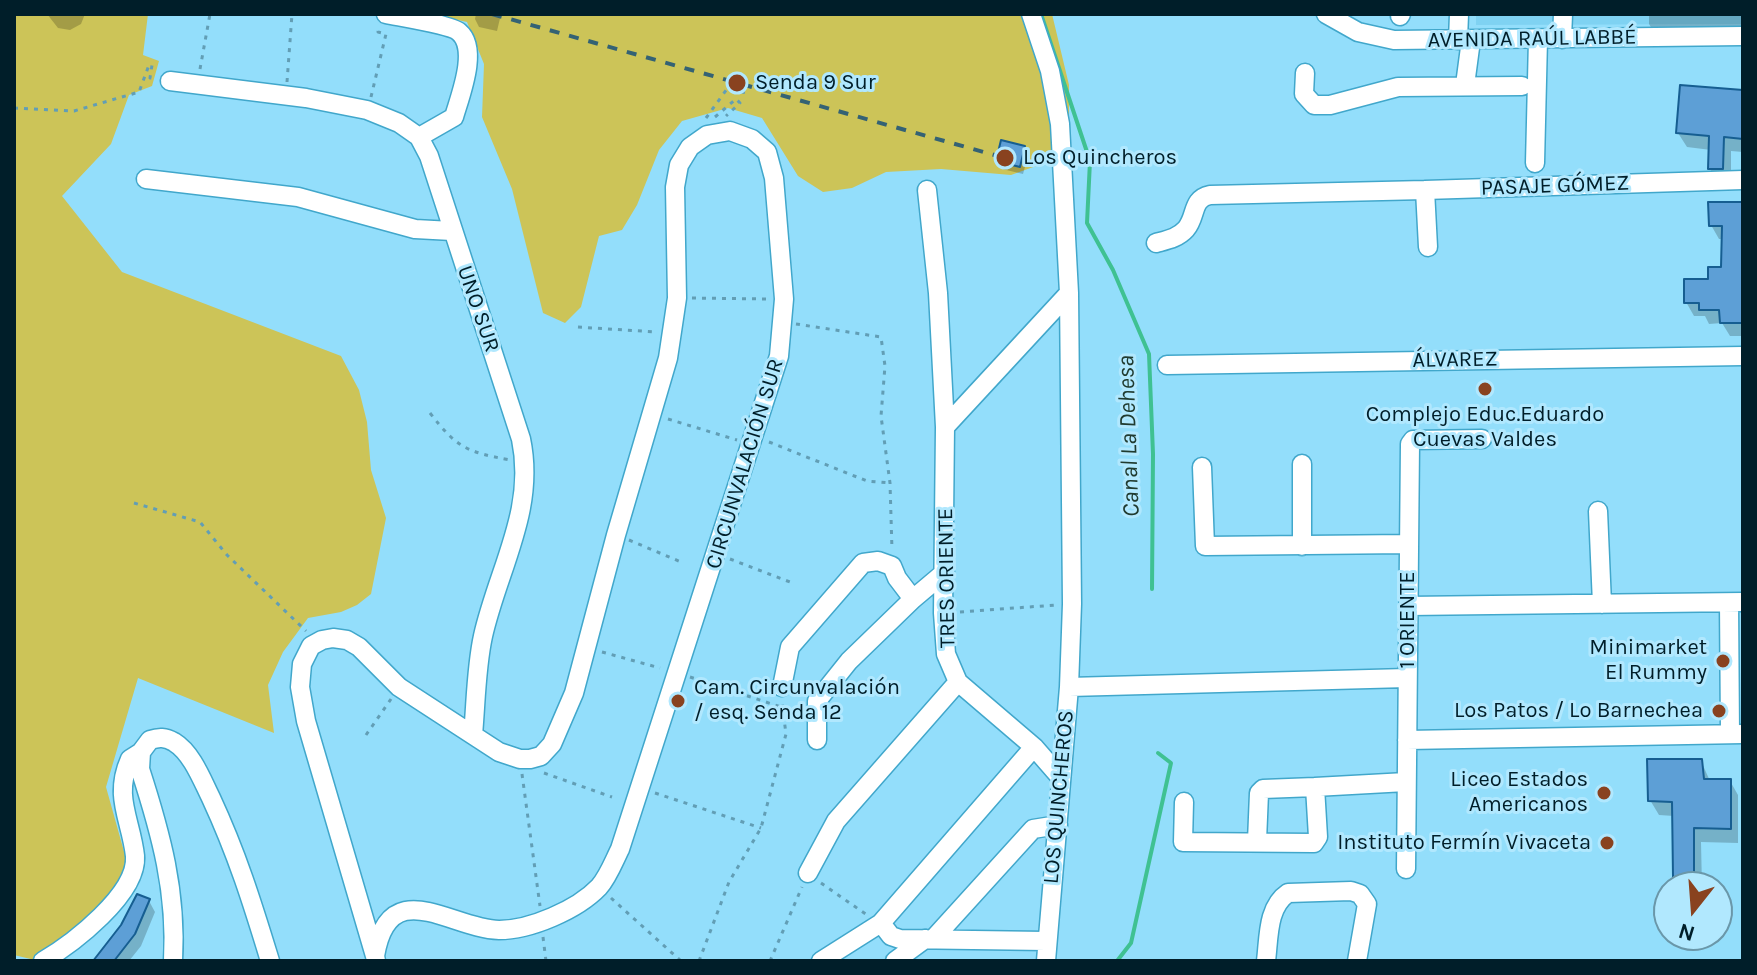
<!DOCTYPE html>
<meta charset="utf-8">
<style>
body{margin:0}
#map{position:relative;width:1757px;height:975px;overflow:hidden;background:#93defb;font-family:Karla,sans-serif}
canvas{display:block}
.frame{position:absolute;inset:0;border:16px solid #001e29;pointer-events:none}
.north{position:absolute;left:1653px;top:871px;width:80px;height:80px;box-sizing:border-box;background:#b1e8fe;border:2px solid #6a97a9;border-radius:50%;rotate:197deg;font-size:22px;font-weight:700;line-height:32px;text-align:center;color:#001e29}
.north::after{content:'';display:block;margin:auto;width:28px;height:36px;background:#89421f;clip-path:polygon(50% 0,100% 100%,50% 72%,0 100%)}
</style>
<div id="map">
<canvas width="1757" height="975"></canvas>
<div class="frame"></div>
<div class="north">N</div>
</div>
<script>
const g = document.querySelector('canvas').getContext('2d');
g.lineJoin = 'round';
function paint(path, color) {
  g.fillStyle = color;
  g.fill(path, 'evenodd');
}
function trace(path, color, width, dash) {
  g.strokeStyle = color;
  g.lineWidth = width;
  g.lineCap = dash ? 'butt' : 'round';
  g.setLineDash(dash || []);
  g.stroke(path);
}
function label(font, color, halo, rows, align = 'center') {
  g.font = font + ' Karla,sans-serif';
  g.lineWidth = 6;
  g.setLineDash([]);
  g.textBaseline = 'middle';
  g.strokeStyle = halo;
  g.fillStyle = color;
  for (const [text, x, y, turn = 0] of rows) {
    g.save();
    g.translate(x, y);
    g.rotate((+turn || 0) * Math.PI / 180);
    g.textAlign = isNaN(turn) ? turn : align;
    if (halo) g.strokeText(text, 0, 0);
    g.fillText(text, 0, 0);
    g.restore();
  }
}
paint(new Path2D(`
 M1476,14H1743V24L1476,25Z`), '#7fd2f2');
paint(new Path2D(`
 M14,14H148L143,55L159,61L152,86L129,95L111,144L62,196L122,272L341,356L359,390L367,422L371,470L386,518L371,594L357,605L341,612L308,618L283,652L268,685L274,733L138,678L106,787L135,891L108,917L39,961L14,955Z
 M430,14H1052L1069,85V148L1050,161L1011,175L941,169L886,172L852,188L823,192L798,176L762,118L728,108L682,121L659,150L637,205L622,230L599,236L581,307L565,323L543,313L512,189L482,117L484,64L467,22Z`), '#ccc458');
paint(new Path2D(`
 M47,14H85L81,24L70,30L58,28Z
 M476,14H501L497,31L479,27L475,19Z
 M1649,14H1743V40H1659L1649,24Z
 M1743,92V152L1731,151V183H1719L1710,169L1711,150L1687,147L1678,133Z
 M1024,148L1028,156L1023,174L1002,169L998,161Z
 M1743,204V336H1730L1722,323L1709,324L1705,316H1694L1686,302L1723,269L1724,239H1719L1711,225Z
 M1701,761L1710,781H1730L1738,795V843L1701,842L1702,887H1681L1675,876L1674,816L1659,815L1650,800Z
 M149,901L155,912L141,946L129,961H96Z`), '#0003');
trace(new Path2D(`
 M1041,14L1090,161L1087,223L1113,270L1149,354L1153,454L1152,589
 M1117,961L1131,943L1171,763L1158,753`), '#3fc192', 4);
const building = new Path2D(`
 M1680,85L1743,90V139L1724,137L1723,169H1708L1709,136L1676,133Z
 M1001,140L1025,146L1020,167L996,161Z
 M1708,202H1743V323H1720L1719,310H1699V303H1684V279H1708V267H1721L1722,226H1709Z
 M1647,759H1702L1704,779H1731V829L1694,828V876L1673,877L1672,802L1648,801Z
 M137,894L150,899L135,934L114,961H93L121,925Z`);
paint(building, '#5d9fd6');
trace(building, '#165e91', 2);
const minor = new Path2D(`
 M386,14C400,17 451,25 459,32C479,49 460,96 454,117L419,137
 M1031,14L1050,71L1060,124L1069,293L1072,604L1069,687L1046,961
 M1326,14L1358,32L1394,40L1743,36
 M1400,16L1401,14
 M1562,39L1563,14
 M1458,40L1459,14
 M1305,73L1304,94L1314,105H1330L1398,87L1522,86
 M170,81L306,98L367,110L399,123L419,137L429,156L521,439C536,510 498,569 483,636C476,668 476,702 473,735
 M1465,85L1471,40
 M1535,163L1538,39
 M146,179L298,197L415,229L452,231
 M927,190L938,293L945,427L943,613L946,654L958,682L1034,747L1061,778
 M1156,243C1167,240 1178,238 1186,229C1197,216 1191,199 1210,195L1425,190
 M1428,247L1425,190L1743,180
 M1167,365L1743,356
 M945,427L1069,293
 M1302,464V546
 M1202,467L1205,546L1408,544
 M1598,511L1602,604
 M1729,603L1730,734
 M1408,606L1743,602
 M782,687L790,647L863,563L878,561L892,566L897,578L913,599
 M1069,687L1407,678
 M817,740V701L849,661L913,599L945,572
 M1407,740L1743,734
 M1184,802L1183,842L1314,843L1318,837L1315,787L1406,782
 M1257,841L1259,793L1263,789L1315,787
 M1406,869L1410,444L1413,440L1482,439
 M808,873L836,821L958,682
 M881,923L891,936L900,939L1046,941
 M934,938L1033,829L1058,825
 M375,956C389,872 451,929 499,930C530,930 577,910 599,887C608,877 614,861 620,849L779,356L784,299L774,178L767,152L752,139L730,131L707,135L690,147L679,165L675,187L677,298L668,358L616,535L574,693L552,744L541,756L530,759H520L499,752L399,687L359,647L347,640L333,638L322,640L311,646L302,664L300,687L306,721L375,956L376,961
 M43,961C72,944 138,894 135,856C131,819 113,797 130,759L141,752
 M173,961C177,892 161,834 140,769L141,752L150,740C159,737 165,737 174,742C192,753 202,780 211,798C237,854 252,902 270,961
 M821,961L881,923L1034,747
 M895,961L925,939
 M1266,961C1269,938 1267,907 1288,893L1351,891L1360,894L1367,904L1357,961`);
trace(minor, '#41a7cb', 21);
trace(new Path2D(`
 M14,15L16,14
 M200,69L210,14
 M287,82L292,14
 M371,97L386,34L378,32L379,25
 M14,108L74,111L139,92L149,65H152L150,78H154
 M715,117L736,99L740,103L726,116
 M706,118L727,89L748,93
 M692,298L769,299
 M796,324L881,337L885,366L881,416L890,483L892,550
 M578,327L657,332
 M430,413C457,448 467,452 510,460
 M668,419L737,440
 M769,442L867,481L890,483
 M134,503L200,522L227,555L306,631
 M629,540L681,562
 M730,559L790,582
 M960,612L1056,605
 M602,652L660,668
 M690,677L781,707
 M366,735L391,699
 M544,773L612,797
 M522,774L540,906
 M655,793L761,828
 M821,883L867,915
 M611,898L681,961
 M543,937L546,961
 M699,961L729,882L761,828L786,734L782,703
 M770,961L802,887`), '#629eb5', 3, [4, 6]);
trace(minor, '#fff', 18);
trace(new Path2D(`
 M492,14L1005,158`), '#346274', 4, [10, 10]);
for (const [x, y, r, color] of [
 [737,83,10,"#89421f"],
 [1005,158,10,"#89421f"],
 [1485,389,8,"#89421f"],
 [1723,661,8,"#89421f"],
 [678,701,8,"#89421f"],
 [1719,711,8,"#89421f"],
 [1604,793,8,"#89421f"],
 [1607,843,8,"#89421f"]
]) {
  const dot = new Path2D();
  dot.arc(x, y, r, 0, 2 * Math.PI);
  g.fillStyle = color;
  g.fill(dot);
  trace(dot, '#b1e8fe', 3);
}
label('22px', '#001e29', '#b1e8fe', [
 ["AVENIDA RAÚL LABBÉ",1532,39,-1],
 ["PASAJE GÓMEZ",1555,186,-2],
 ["UNO SUR",478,309,71],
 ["ÁLVAREZ",1455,360,-1],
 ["CIRCUNVALACIÓN SUR",745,464,-73],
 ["TRES ORIENTE",947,578,-91],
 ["1 ORIENTE",1408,620,-90],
 ["LOS QUINCHEROS",1059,797,-85]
]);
label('22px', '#001e29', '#b1e8fe', [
 ["Senda 9 Sur",755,83,"left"],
 ["Los Quincheros",1023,158,"left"],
 ["Complejo Educ.Eduardo",1485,415,"center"],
 ["Cuevas Valdes",1485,440,"center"],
 ["Minimarket",1707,648],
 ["El Rummy",1707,673],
 ["Cam. Circunvalación",694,688,"left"],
 ["/ esq. Senda 12",694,713,"left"],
 ["Los Patos / Lo Barnechea",1703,711],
 ["Liceo Estados",1588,780],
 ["Americanos",1588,805],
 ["Instituto Fermín Vivaceta",1591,843]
], 'right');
label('italic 24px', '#203b30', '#b1e8fe', [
 ["Canal La Dehesa",1129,436,-92]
]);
</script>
